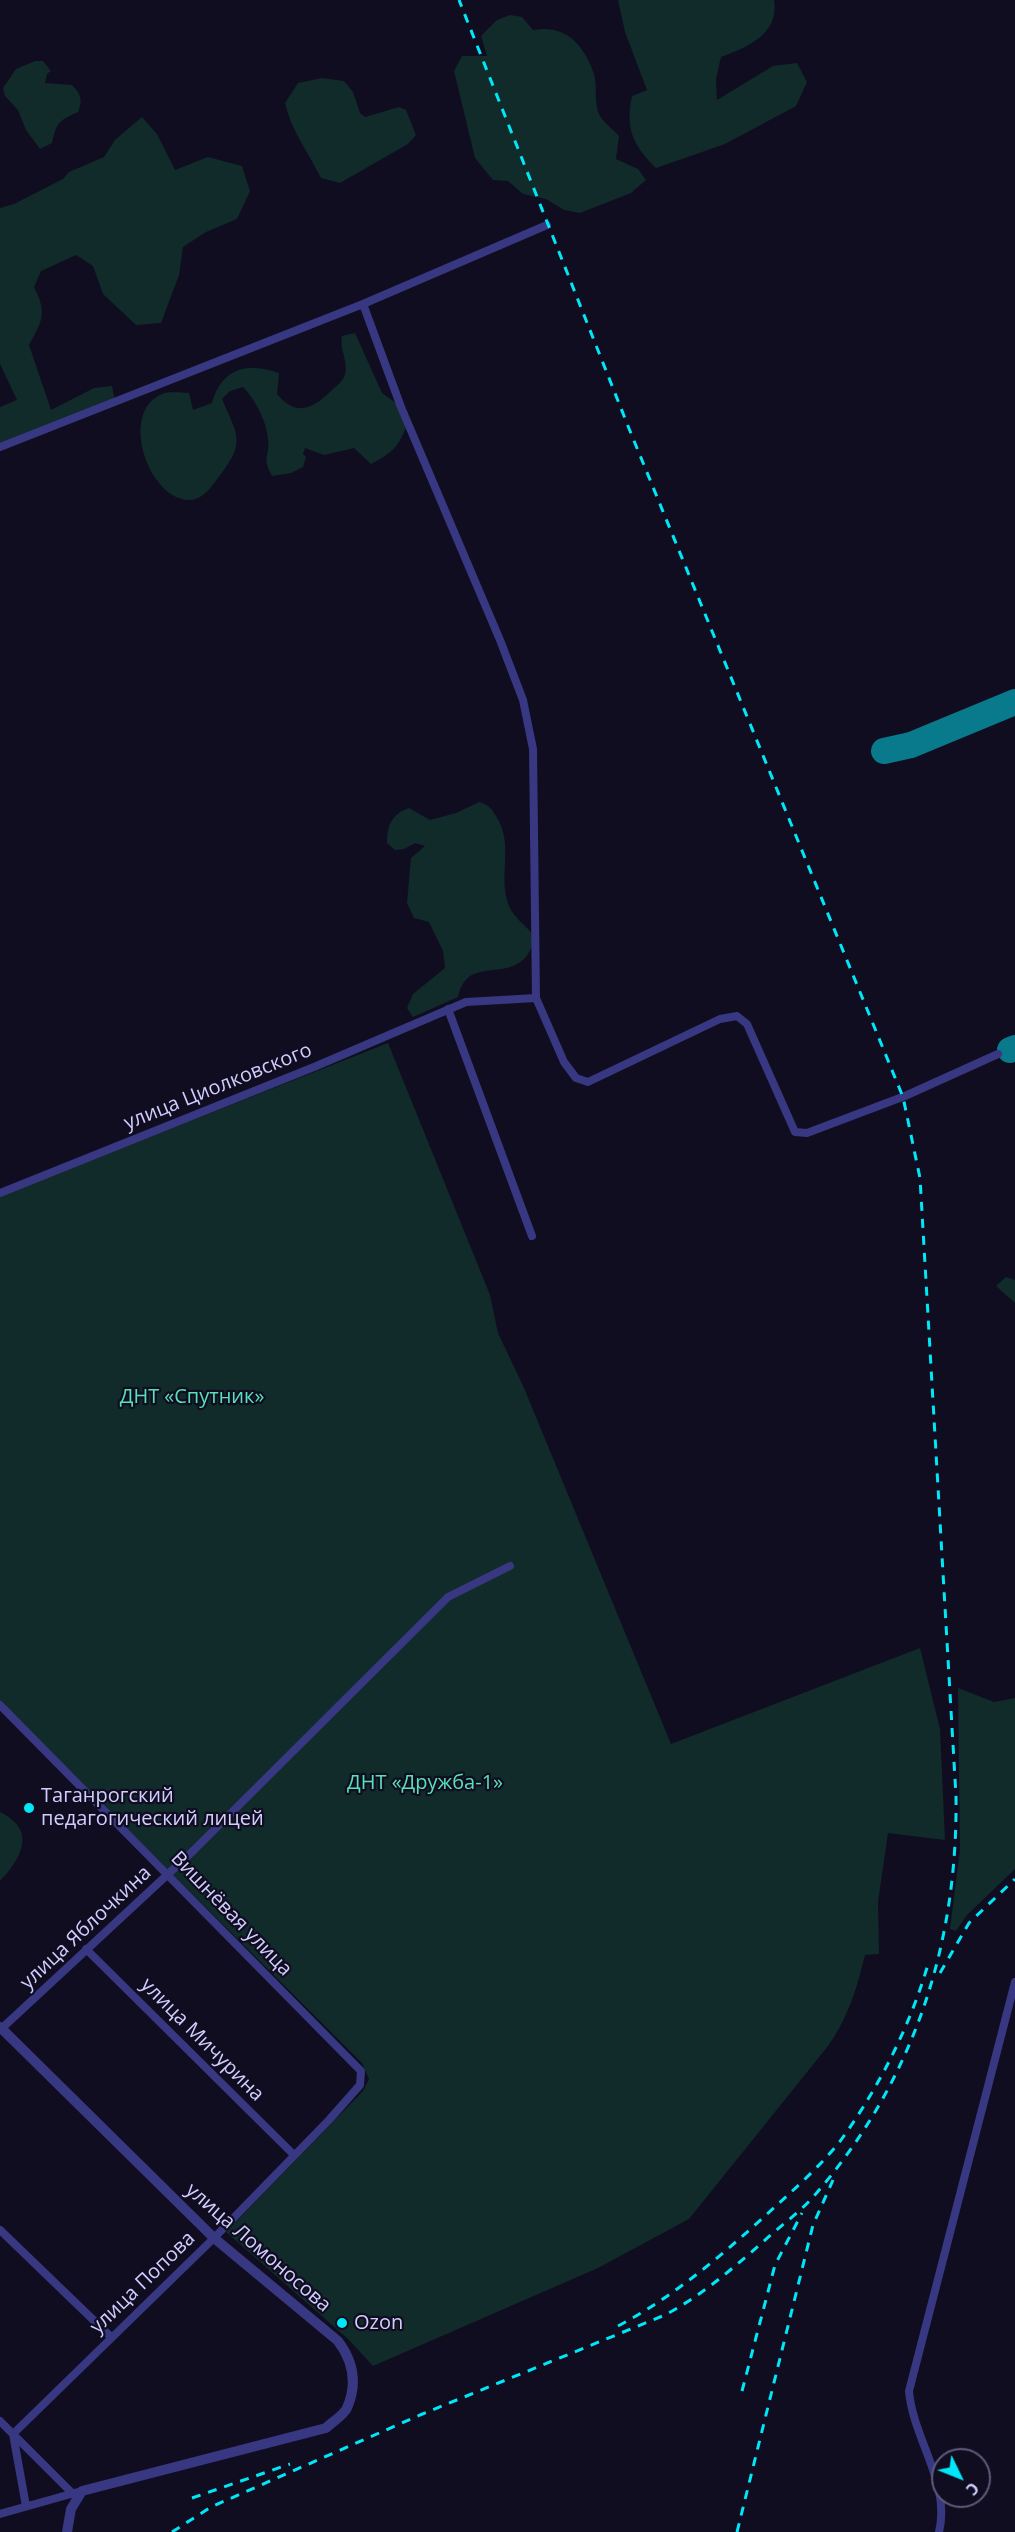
<!DOCTYPE html>
<meta charset="utf-8">
<style>
body{margin:0}
#map{position:relative;width:1015px;height:2532px;overflow:hidden;background:#100d21;font-family:"Open Sans",sans-serif}
canvas{display:block}
.north{position:absolute;left:931px;top:2448px;width:60px;height:60px;box-sizing:border-box;background:#100d21;border:2px solid #5d5a7a;border-radius:50%;rotate:133deg;font-size:16px;font-weight:700;line-height:24px;text-align:center;color:#d1cdff}
.north::after{content:'';display:block;margin:auto;width:21px;height:27px;background:#00e7f8;clip-path:polygon(50% 0,100% 100%,50% 72%,0 100%)}
</style>
<div id="map">
<canvas width="1015" height="2532"></canvas>
<div class="north">С</div>
</div>
<script>
const g = document.querySelector('canvas').getContext('2d');
g.lineJoin = 'round';
function paint(path, color) {
  g.fillStyle = color;
  g.fill(path, 'evenodd');
}
function trace(path, color, width, dash) {
  g.strokeStyle = color;
  g.lineWidth = width;
  g.lineCap = dash ? 'butt' : 'round';
  g.setLineDash(dash || []);
  g.stroke(path);
}
function label(font, color, halo, rows, align = 'center') {
  g.font = font + ' "Open Sans",sans-serif';
  g.lineWidth = 4.5;
  g.setLineDash([]);
  g.textBaseline = 'middle';
  g.strokeStyle = halo;
  g.fillStyle = color;
  for (const [text, x, y, turn = 0] of rows) {
    g.save();
    g.translate(x, y);
    g.rotate((+turn || 0) * Math.PI / 180);
    g.textAlign = isNaN(turn) ? turn : align;
    if (halo) g.strokeText(text, 0, 0);
    g.fillText(text, 0, 0);
    g.restore();
  }
}
paint(new Path2D(`
 M618,0H774C780,34 746,48 721,57L716,79L717,100L773,66L797,63L807,82L796,106L725,144L656,168C633,145 625,129 632,96L647,90L625,32Z
 M510,15L522,17L533,30C565,24 584,44 594,74C598,87 593,104 600,116C604,123 614,130 619,136L616,159L638,169L646,180L631,193L580,213L564,210L546,199L523,194L508,181L493,180L475,158L454,71L462,56H487L481,36L497,20Z
 M35,61H43L51,71L47,74L45,83L72,85C81,94 83,100 78,112C59,121 57,121 52,143L40,149L26,130L18,110L5,96L3,88L16,69Z
 M322,78L344,81L353,92L360,113L365,117L399,107L406,110L416,135L408,144L340,183L321,178C308,152 291,130 285,103L298,83Z
 M142,117L157,134L175,170L208,157L242,166L250,191L237,219L206,232L183,247L179,275L161,323L136,325L103,294L93,266L76,255L41,271L34,287C47,313 43,320 29,345L51,410L94,388L112,386L115,401L0,446V407L17,400L0,364V208L14,204L63,179L69,172L104,157L115,140Z
 M355,333L382,393L401,407L408,422C399,446 394,452 371,464L354,448L324,455L305,448L303,454L306,457L303,467L291,473L272,476C261,455 270,460 268,439C267,422 255,399 243,387L230,391L222,399C237,435 246,441 221,474C213,484 205,499 190,500C149,501 118,412 162,394C169,391 182,393 189,393L193,410L212,403C222,368 246,362 279,373L277,394C296,417 312,409 331,391C335,387 342,382 344,377C350,363 339,350 342,336Z
 M479,802C489,805 491,808 496,816C515,845 497,876 509,906C514,919 528,926 535,938C520,993 469,948 458,997L413,1017L407,1008L413,994L445,968L443,951L429,922L414,918L407,903L411,858L425,846L415,843L404,849L395,850L387,843C387,825 392,814 409,808L430,820L456,813Z
 M388,1043L490,1295L498,1333L524,1388L671,1744L920,1648L940,1729L945,1840L888,1833L878,1902L879,1954L865,1955C857,1988 848,2018 828,2046L689,2219L598,2268L373,2366L348,2339L226,2232L363,2091L369,2079L362,2063L0,1702V1196Z
 M1006,1277L1015,1280V1303L996,1286Z
 M958,1688L994,1702L1015,1698V1869L967,1915L956,1931L950,1929L960,1850Z
 M0,1812C37,1830 22,1858 0,1881Z`), '#102b29');
trace(new Path2D(`
 M884,751L911,745L1015,702
 M1010,1050L1015,1048`), '#087a8c', 26);
trace(new Path2D(`
 M363,304L401,407L500,640L523,700L533,749L536,998L564,1062L576,1078L588,1082L720,1019L737,1016L747,1024L795,1132L807,1133L905,1096L998,1054
 M0,447L363,304L547,225
 M448,1009L532,1236
 M0,1193L314,1067L466,1002L536,998
 M0,1705L361,2071L360,2085L329,2120L214,2238L13,2434L26,2506
 M86,1949L294,2155
 M0,2030L194,1850L448,1597L510,1566
 M0,2230L111,2337
 M0,2421L73,2494
 M0,2514L78,2492
 M939,2532C951,2483 913,2439 909,2391L1015,1982`), '#383781', 8);
trace(new Path2D(`
 M0,2027L214,2238L338,2341C353,2361 358,2383 347,2408C344,2415 332,2422 326,2428L82,2491L71,2509L67,2532`), '#383781', 10);
trace(new Path2D(`
 M940,1973L969,1923L1015,1879
 M618,2326C677,2295 728,2250 777,2205C799,2185 823,2163 841,2140C880,2086 911,2024 929,1961
 M742,2391L775,2265L802,2213
 M192,2498L290,2464
 M172,2532L211,2507L420,2415L665,2315C701,2296 732,2269 763,2242C779,2227 799,2213 814,2196C913,2082 958,1946 956,1796L920,1178L903,1097L630,431L459,0
 M737,2532L813,2225L833,2180`), '#00e7f8', 3, [9, 8]);
for (const [x, y, r, color] of [
 [29,1808,6,"#00e7f8"],
 [342,2323,6,"#00e7f8"]
]) {
  const dot = new Path2D();
  dot.arc(x, y, r, 0, 2 * Math.PI);
  g.fillStyle = color;
  g.fill(dot);
  trace(dot, '#100d21', 2);
}
label('20px', '#d1cdff', '#100d21', [
 ["улица Циолковского",218,1087,-22],
 ["Вишнёвая улица",231,1914,46],
 ["улица Яблочкина",86,1928,-43],
 ["улица Мичурина",202,2040,45],
 ["улица Ломоносова",258,2248,41],
 ["улица Попова",143,2283,-44]
]);
label('20px', '#58e0ba', '#100d21', [
 ["ДНТ «Спутник»",192,1397],
 ["ДНТ «Дружба-1»",425,1783]
]);
label('20px', '#d1cdff', '#100d21', [
 ["Таганрогский",41,1796],
 ["педагогический лицей",41,1819],
 ["Ozon",354,2323]
], 'left');
</script>
